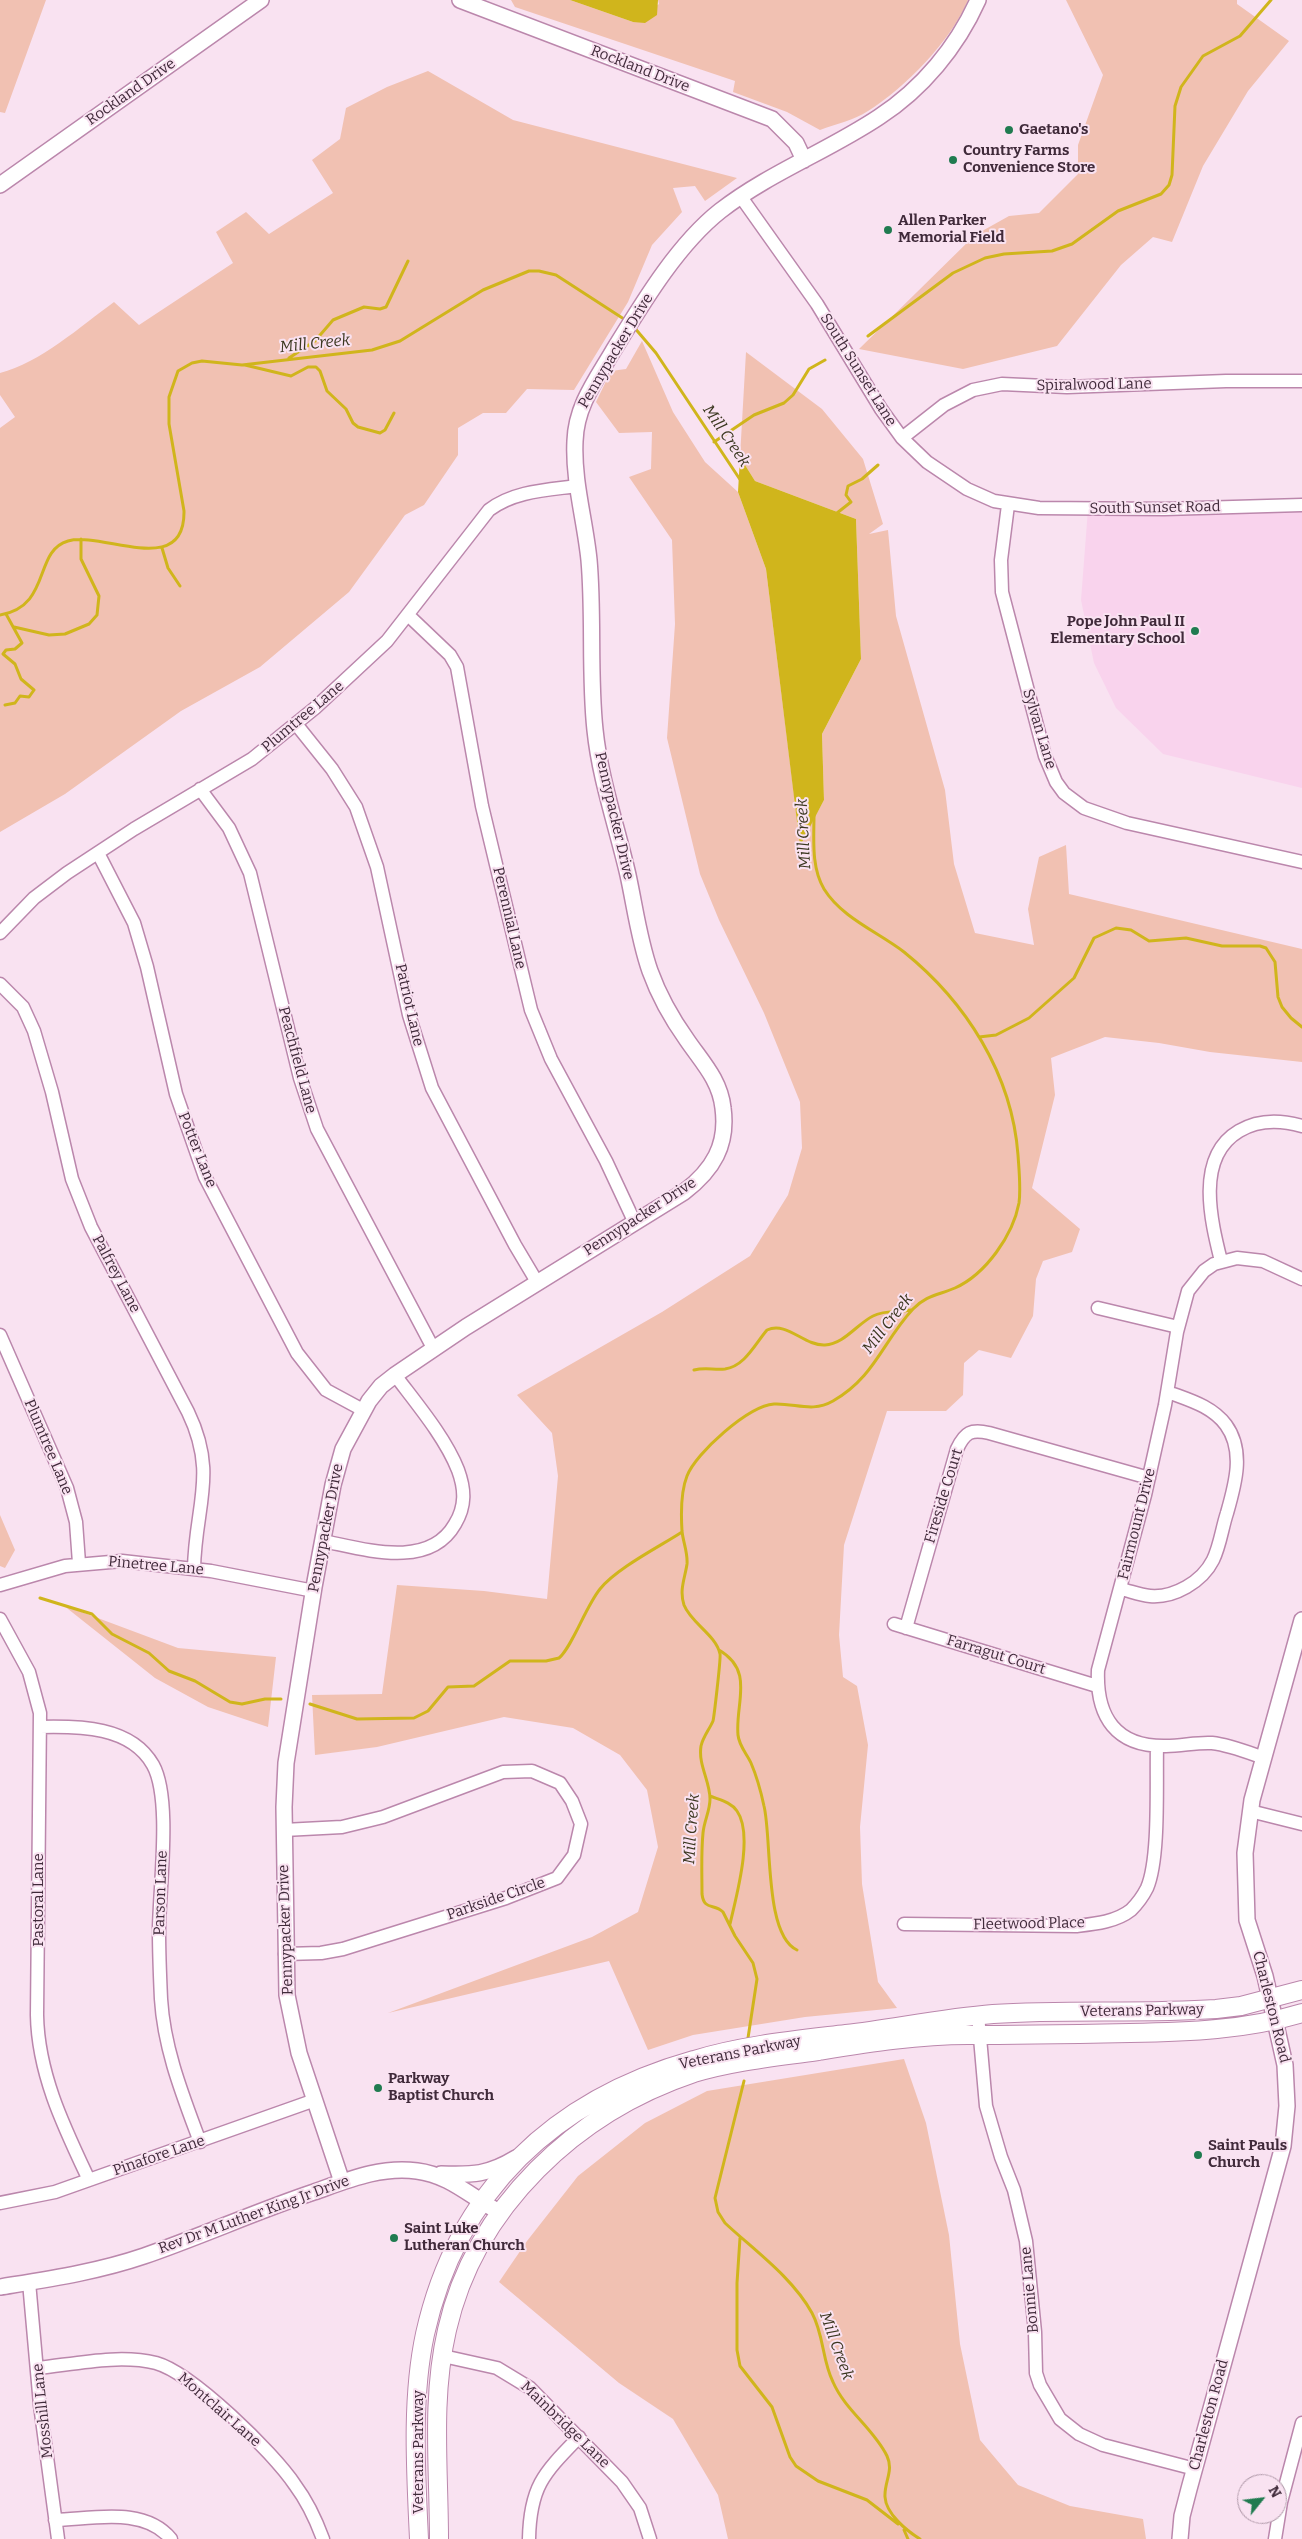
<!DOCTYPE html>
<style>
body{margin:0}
#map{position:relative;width:1302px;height:2539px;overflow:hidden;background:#f9e2f1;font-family:Bitter,serif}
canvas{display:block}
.north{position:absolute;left:1237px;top:2474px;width:50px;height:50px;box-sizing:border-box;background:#f9e2f1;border:1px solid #af98a8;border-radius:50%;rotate:61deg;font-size:14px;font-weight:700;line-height:20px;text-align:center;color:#402a3a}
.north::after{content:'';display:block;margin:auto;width:18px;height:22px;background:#207b50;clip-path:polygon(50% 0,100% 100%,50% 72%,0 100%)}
</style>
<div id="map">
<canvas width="1302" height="2539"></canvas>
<div class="north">N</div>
</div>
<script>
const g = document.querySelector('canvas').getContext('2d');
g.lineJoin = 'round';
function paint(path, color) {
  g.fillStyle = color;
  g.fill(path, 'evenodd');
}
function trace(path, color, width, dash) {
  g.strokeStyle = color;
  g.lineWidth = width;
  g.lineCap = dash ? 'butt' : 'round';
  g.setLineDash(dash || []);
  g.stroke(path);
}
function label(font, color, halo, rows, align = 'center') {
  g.font = font + ' Bitter,serif';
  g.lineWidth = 4;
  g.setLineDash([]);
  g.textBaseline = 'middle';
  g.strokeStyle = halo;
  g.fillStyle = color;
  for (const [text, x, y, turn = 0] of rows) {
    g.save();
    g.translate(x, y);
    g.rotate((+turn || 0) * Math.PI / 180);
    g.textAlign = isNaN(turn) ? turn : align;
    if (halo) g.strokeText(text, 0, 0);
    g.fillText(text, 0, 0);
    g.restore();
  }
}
paint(new Path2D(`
 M1302,505V788L1163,754L1116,708L1094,663L1081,600L1088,509Z`), '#f9d3ed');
paint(new Path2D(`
 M0,0H46L5,113L0,112Z
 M511,0H570L633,22L659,4L658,0H968C951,41 905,88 868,111C854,120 836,124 820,130L787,112L733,92L735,81L515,7Z
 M1066,0H1237V4L1289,41L1248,91L1203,166L1172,242L1153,237L1121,265L1057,346L963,369L859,349L975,235L1009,216L1039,213L1078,174V145L1103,75Z
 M428,71L513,120L737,178L705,201L695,186L673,188L682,212L652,245L628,302L574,390L527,389L506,413H483L458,428V455L424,505L405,515L349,592L260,667L181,711L65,794L0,832V428L15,417L0,395V373C40,363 81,326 114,302L139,325L233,263L216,232L246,212L269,234L333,193L312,160L340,139L346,108L387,87Z
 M642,341L673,412L705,462L738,492L766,569L800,844L824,800L822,734L861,659L856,519L755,481L740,457L746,352L822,409L863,459L883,524L869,534L888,530L896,616L945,790L954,864L975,933L1034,945L1028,909L1039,857L1066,845L1069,894L1302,949V1062L1210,1052L1159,1043L1105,1037L1051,1058L1055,1095L1032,1188L1080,1229L1072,1252L1043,1261L1036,1279L1033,1316L1011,1358L979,1350L964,1363L963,1395L946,1411H887L844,1545L839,1635L843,1677L857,1686L868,1745L860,1827L862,1884L878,1982L897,2008L805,2017L693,2035L648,2050L609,1961L388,2013L592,1937L638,1912L658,1847L647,1790L620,1755L573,1728L504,1717L377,1747L315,1755L312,1695L382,1694L397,1585L484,1591L547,1599L558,1476L552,1433L517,1395L662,1312L750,1256L788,1195L802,1148L800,1102L764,1013L719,920L700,874L667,738L675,624L672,540L629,477L651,469L652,432L619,433L596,402L611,371L626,369Z
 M0,1515L15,1550L5,1568L0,1566Z
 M63,1605L178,1648L276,1657L268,1727L208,1707L155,1678Z
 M904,2059L926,2123L949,2235L960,2344L980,2440L1018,2485L1070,2506L1143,2519L1146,2539H728L718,2495L673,2419L619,2383L499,2282L527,2241L578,2176L645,2123L707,2091Z`), '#f1c1b2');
paint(new Path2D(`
 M570,0H658L657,15L645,23L633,22Z
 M740,457L755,481L856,519L861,659L822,734L824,800L800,846L766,569L738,492Z`), '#d0b51c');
trace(new Path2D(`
 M633,326L656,353L741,481
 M868,336L953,273L985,258L1004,254L1052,251L1072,244L1118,211L1161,194L1169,185L1172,175L1175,106L1181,87L1203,56L1240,36L1271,0
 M289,358L315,341L333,320L364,307L380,309L386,307L408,261
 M245,365L291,376L308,367H316L320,371L327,391L346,409L353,423L358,427L380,433L385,430L394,413
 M714,442L754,415L784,403L793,395L809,369L825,360
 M837,513L851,502L846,495L848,486L862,479L878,465
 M162,548L168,568L180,586
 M0,615C52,606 33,551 68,541C103,531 185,579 184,511L169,424V397L178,371L192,363L202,361L242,365L372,350L400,341L483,290L529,271H539L556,275L627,321
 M14,627L49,635L65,634L89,624L97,615L99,596L81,559V539
 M5,705L15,703L20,696L29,697L34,690L21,679L15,664L3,654L6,650L15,649L22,643L6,614
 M979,1037L996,1035L1029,1018L1074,978L1094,938L1116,928L1131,930L1149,941L1186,938L1222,946H1260L1266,948L1275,962L1278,997L1282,1007L1291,1018L1302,1027
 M694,1370C705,1367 713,1370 725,1369C745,1366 755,1344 767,1330C787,1321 804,1346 825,1345C844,1344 857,1324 873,1316C884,1310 900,1312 911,1310
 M40,1598L92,1614L112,1634L149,1653L169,1671L195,1681L230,1702L242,1704L265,1699H281
 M719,1650C755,1671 735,1703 738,1735C739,1746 747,1754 751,1763C757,1777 761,1792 764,1806C772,1838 764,1935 797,1950
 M310,1704L357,1719L414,1718L428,1711L448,1687L474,1686L510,1661H546L559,1658C572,1647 586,1606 600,1589C617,1568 659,1547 682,1532
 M710,1796C720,1800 731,1802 737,1811C754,1835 736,1897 730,1924
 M748,2038L757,1979L753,1963L735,1936L723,1912C714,1903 704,1911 702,1894C702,1874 701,1853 703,1833C704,1821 710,1811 710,1799C710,1781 698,1765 701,1746C703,1737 709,1730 713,1721C714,1717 721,1658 720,1654C716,1635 691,1623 684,1605C679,1590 685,1578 687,1564C688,1553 683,1542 682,1531C681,1515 681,1491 687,1476C696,1453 748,1406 774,1404C796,1403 812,1413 833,1401C875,1377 883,1341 913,1309C926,1295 939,1295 955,1288C986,1274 1013,1235 1019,1203C1021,1188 1019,1170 1018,1155C1012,1074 966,1002 904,952C878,932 842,918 824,889C811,867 814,839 814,815
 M744,2081L715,2198L718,2212L725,2223C755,2251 792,2277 812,2313C824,2335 822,2360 833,2382C845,2410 874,2429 887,2456C894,2471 884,2482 885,2497C886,2514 907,2531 920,2539
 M740,2238L737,2283V2350L740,2366L772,2407L790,2457L796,2466L818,2481L867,2500L898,2524
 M904,2530L908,2539`), '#d0b51c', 3);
const minor = new Path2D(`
 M741,197L817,304L881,409L902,438L927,462L967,489L994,501L1039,508L1164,509L1302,505
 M902,438L944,405L973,390L1002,384L1067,387L1226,381H1302
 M1008,505L1001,560L1002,592L1045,756L1056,782L1064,793L1084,808L1127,823L1302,862
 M408,615L450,655L457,667L482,806L531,1010L551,1059L606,1161L634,1221
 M296,724L332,769L356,807L377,867L409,1015L432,1088L515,1245L537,1282
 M200,789L229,828L250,873L300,1078L317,1129L433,1348
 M98,853L134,923L147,967L176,1094L205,1177L297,1353L326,1390L363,1410
 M0,933L34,898L67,873L134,829L252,759L315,708L387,641L489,510C514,491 547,490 577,486
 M0,984L23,1007L34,1031L52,1092L72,1179L91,1227L188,1412C218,1474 195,1506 194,1569
 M1221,1261C1211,1221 1195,1157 1239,1131C1259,1119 1281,1120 1302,1126
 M1098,1308L1178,1327
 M0,1335L67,1488L76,1522L79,1563
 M323,1541C364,1549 429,1570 455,1524C466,1506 465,1489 458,1470C445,1437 416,1403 395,1375
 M0,1585L65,1566L122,1561L211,1571L314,1591
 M1121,1589C1130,1591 1140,1595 1150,1596C1174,1598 1202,1582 1213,1560C1220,1546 1222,1528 1227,1513C1235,1485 1245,1451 1226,1425C1212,1406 1189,1400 1168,1392
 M0,1619L29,1672L40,1713L37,2015C38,2074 64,2127 89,2180
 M894,1624L1097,1686
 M906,1628L957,1449C965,1432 971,1429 989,1433L1149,1478
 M40,1727C79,1726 131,1726 153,1765C172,1799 159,1890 159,1931C159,1954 160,1977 161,1999C164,2049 183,2096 200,2142
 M1264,1758C1247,1752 1230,1745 1212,1743C1197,1742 1182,1746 1166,1746C1116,1747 1096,1717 1098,1670L1145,1495L1165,1405L1177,1332L1188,1291L1204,1271L1214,1264L1237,1258L1263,1261L1302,1279
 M1250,1811L1302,1824
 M284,1830L342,1827L383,1817L503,1772L532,1771L560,1783L572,1801L581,1824L574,1855L557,1878L506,1898L343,1949L321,1953L285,1954
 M904,1924L1076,1926C1094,1924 1116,1922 1131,1910C1137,1904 1143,1896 1147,1888C1160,1858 1156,1781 1157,1746
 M978,2015L986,2106L1001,2157L1014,2190L1026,2241L1035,2332L1036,2373L1040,2385L1060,2419L1079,2434L1103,2445L1195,2469
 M0,2203L55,2192L315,2100
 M29,2282L40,2405L58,2539
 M443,2356L497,2368L530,2388L622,2482L640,2508L650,2539
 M38,2368C75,2364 119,2354 156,2363C192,2373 273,2452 295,2485C307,2501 316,2520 323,2539
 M55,2520C92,2519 144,2506 171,2539
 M529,2539C530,2486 544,2473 579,2437
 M1275,2539L1281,2502L1302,2423`);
const tertiary = new Path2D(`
 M460,0L772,119L796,143L804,160
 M0,185L261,0
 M441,2174C473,2175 488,2175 516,2158
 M342,2182L299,2053L287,1995L284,1807L286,1763L314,1587L333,1485L343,1449L369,1401L381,1386L395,1375L466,1327L684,1192C713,1170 728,1145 723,1108C720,1080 702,1062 687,1040C672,1019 659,996 650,971C639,940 635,907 628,875C617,827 600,779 595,730C589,674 594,616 589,560C585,520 573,481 575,441C576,406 596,380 613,351C642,304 677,245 720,211C769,173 828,151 879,117C922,89 957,47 978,0
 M0,2287C49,2279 97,2272 144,2256C202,2236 257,2211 314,2192C348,2180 381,2166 417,2171C450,2175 472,2198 501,2213
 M1180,2539L1182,2516L1189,2489L1283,2146L1287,2106L1285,2065L1265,1976L1247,1920L1245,1853L1252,1800L1302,1620`);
const secondary = new Path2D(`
 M419,2539C416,2473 411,2399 425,2334C457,2190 555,2099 694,2060C743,2045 796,2040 846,2034C895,2028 944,2018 993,2014C1067,2009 1142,2014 1216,2009L1241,2006L1302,1990
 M439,2539C439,2469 431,2399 447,2330C475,2206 577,2112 694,2073C734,2061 777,2057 818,2051C868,2043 917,2035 968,2035C1022,2035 1076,2034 1130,2033C1188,2032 1246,2030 1302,2013`);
trace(minor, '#bb87ac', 15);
trace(tertiary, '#bb87ac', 18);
trace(secondary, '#bb87ac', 20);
trace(minor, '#fff', 12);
trace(tertiary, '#fff', 15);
trace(secondary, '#fff', 18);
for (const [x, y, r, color] of [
 [1009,130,5,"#207b50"],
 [953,160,5,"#207b50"],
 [888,230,5,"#207b50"],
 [1195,631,5,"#207b50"],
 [378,2088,5,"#207b50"],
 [1198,2155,5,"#207b50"],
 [394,2238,5,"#207b50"]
]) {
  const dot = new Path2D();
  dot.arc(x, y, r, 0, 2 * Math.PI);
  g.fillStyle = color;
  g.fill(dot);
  trace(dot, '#f9e2f1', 2);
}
label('15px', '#402a3a', '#f9e2f1', [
 ["Rockland Drive",640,69,21],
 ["Rockland Drive",131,92,-35],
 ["Pennypacker Drive",616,351,-59],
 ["South Sunset Lane",858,370,58],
 ["Spiralwood Lane",1094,385,-1],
 ["South Sunset Road",1155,508,-1],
 ["Plumtree Lane",303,717,-40],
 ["Sylvan Lane",1039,729,73],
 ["Pennypacker Drive",614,816,77],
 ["Perennial Lane",509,918,77],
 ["Patriot Lane",409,1005,77],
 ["Peachfield Lane",297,1060,75],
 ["Potter Lane",197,1150,68],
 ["Pennypacker Drive",640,1217,-33],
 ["Palfrey Lane",116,1274,62],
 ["Plumtree Lane",48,1447,67],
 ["Fireside Court",944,1496,-73],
 ["Fairmount Drive",1137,1524,-76],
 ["Pennypacker Drive",326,1528,-79],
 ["Pinetree Lane",156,1566,5],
 ["Farragut Court",996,1655,17],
 ["Parson Lane",161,1893,-88],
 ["Parkside Circle",496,1899,-19],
 ["Pastoral Lane",39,1900,-90],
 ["Fleetwood Place",1029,1924,-1],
 ["Pennypacker Drive",286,1930,-92],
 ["Charleston Road",1271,2007,76],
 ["Veterans Parkway",1142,2011,-1],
 ["Veterans Parkway",740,2053,-11],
 ["Pinafore Lane",159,2156,-19],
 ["Rev Dr M Luther King Jr Drive",254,2215,-20],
 ["Bonnie Lane",1030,2290,-95],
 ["Montclair Lane",219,2410,41],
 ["Mosshill Lane",43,2411,-96],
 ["Charleston Road",1209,2415,-75],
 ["Mainbridge Lane",565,2425,44],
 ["Veterans Parkway",419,2452,-90]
]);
label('bold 15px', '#402a3a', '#f9e2f1', [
 ["Gaetano's",1019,130],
 ["Country Farms",963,151],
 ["Convenience Store",963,168],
 ["Allen Parker",898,221],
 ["Memorial Field",898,238],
 ["Pope John Paul II",1185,622,"right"],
 ["Elementary School",1185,639,"right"],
 ["Parkway",388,2079],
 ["Baptist Church",388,2096],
 ["Saint Pauls",1208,2146],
 ["Church",1208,2163],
 ["Saint Luke",404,2229],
 ["Lutheran Church",404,2246]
], 'left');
label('italic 16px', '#3b3720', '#f9e2f1', [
 ["Mill Creek",315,344,-6],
 ["Mill Creek",726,436,56],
 ["Mill Creek",804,834,-93],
 ["Mill Creek",888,1324,-52],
 ["Mill Creek",692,1829,-86],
 ["Mill Creek",836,2346,70]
]);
</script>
